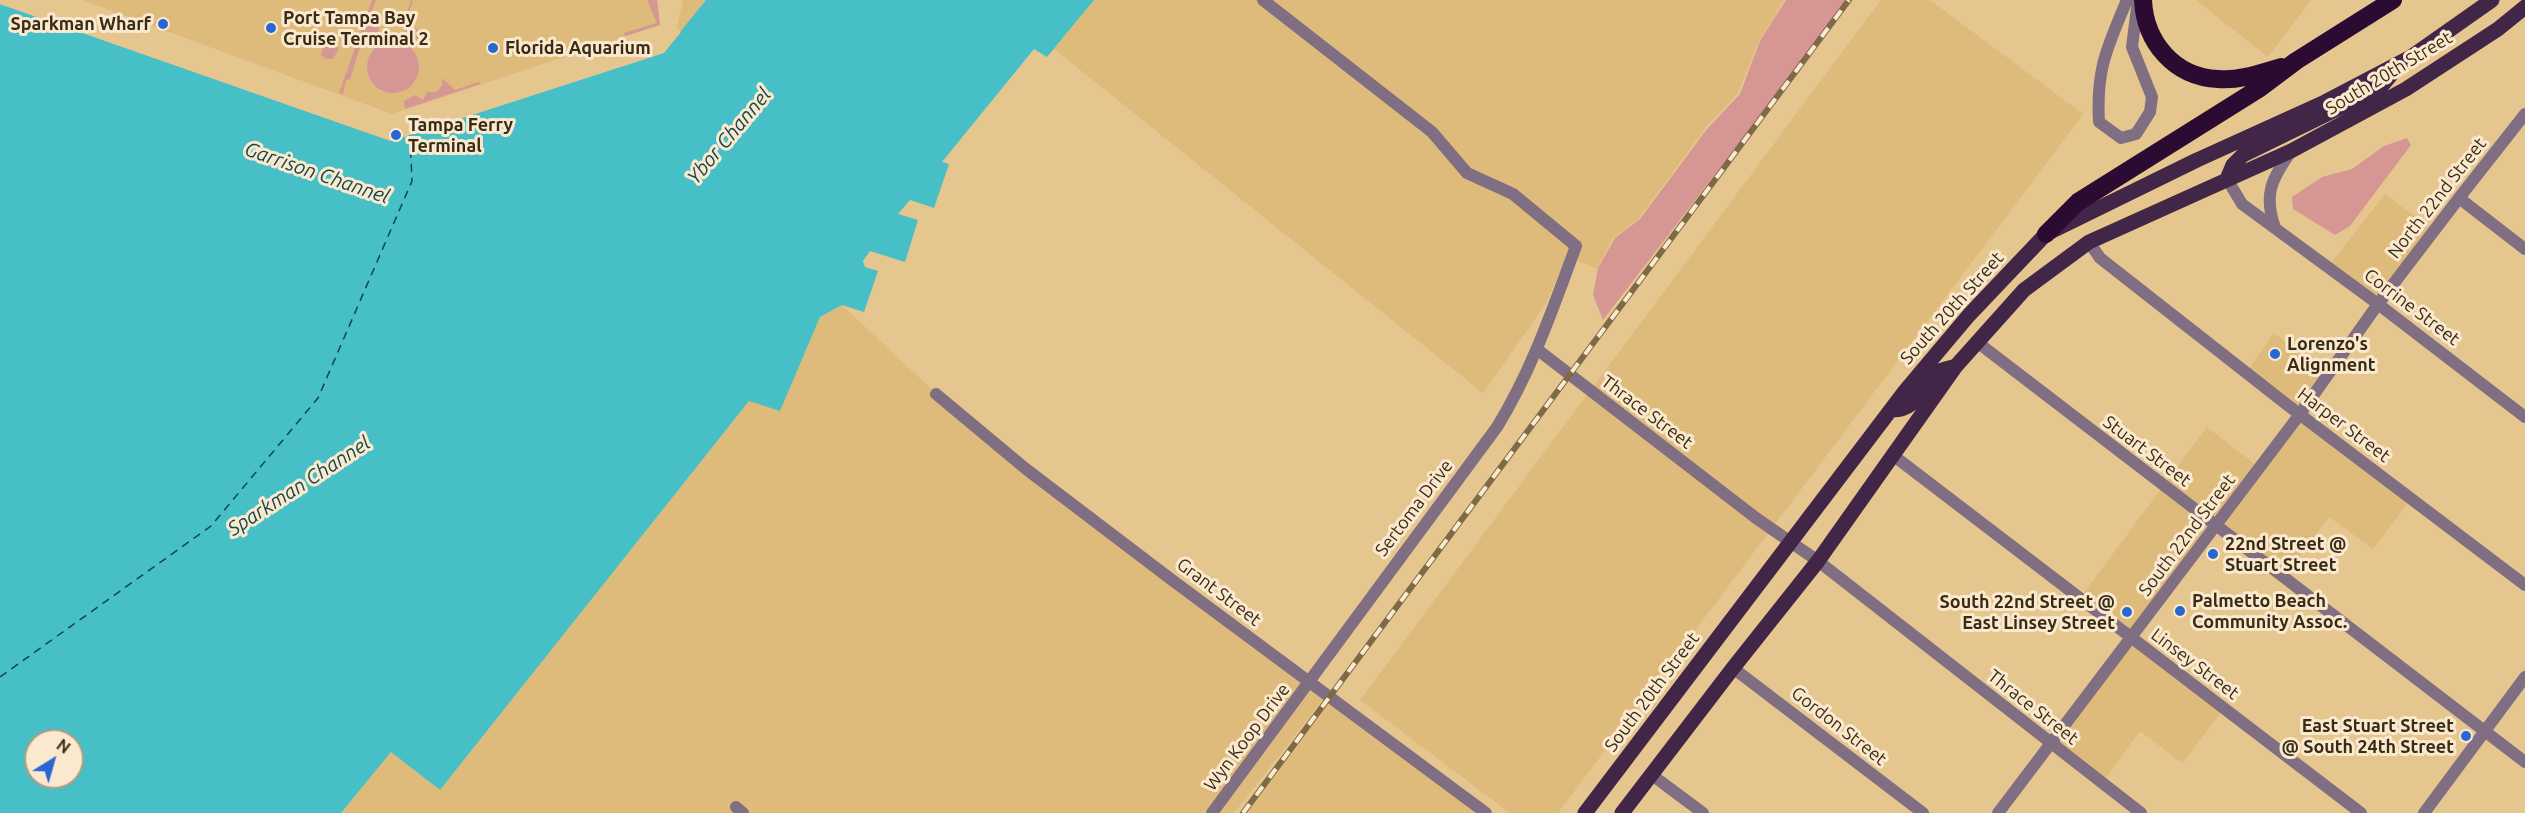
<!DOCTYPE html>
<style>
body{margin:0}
#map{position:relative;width:2525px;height:813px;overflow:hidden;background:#e6c68f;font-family:Ubuntu,sans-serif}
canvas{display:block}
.north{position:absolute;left:24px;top:729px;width:60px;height:60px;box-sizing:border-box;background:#fae9ce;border:2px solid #ad9d84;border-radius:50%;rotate:37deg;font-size:16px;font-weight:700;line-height:24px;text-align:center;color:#392c16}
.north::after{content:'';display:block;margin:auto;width:21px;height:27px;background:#2866d3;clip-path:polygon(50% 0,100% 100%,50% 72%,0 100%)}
</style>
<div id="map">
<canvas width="2525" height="813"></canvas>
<div class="north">N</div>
</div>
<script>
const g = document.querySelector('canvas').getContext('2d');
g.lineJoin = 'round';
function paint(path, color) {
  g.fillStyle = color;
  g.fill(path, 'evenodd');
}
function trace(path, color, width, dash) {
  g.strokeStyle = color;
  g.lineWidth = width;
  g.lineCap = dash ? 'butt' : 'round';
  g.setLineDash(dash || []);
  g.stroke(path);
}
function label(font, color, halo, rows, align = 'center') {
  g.font = font + ' Ubuntu,sans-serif';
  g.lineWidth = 6;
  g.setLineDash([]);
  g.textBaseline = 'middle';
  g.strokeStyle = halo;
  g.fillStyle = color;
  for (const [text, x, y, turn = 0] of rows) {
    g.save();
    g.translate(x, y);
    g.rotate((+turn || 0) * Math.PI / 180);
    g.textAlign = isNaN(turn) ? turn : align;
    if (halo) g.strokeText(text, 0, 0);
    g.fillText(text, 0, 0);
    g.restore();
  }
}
paint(new Path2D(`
 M82,0H657L660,25L392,114Z
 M683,0H706L681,32L677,28Z
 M1094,0H1784L1758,43L1738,93L1707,126L1639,218L1612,239L1597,269L1567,256L1545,305L1483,393L1054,49Z
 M1881,0H1930L2083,114L1558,813H1510L1360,700Z
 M2196,0H2311L2268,57Z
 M2385,194L2434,231L2379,304L2328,267Z
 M842,305L946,403L1326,696L1234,813H341L391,752L440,790L749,401L780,411L820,317Z
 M2274,333L2329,376L2301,413L2410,500L2373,549L2329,517L2286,574L2217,524L2299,413L2246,373Z
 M2207,427L2257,466L2132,637L2224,709L2182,763L2140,731L2104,780L2050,742L2131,637L2080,598Z
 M1328,697L1480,813H1240Z`), '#deba7b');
paint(new Path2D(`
 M372,0H376L368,21L378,24L379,31L361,44L350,79L346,80L343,94L339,93Z
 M409,0L413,1L404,24L424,32L421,37L416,39L404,35L406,29L401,27L411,1Z
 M647,0H657L660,25L625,36L624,33L657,23Z
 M1786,0H1849L1603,320L1593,295L1598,268L1615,238L1640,219L1707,129L1740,94L1760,41Z
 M367 67a26 26 0 1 1 52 0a26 26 0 1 1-52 0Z
 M324,43L339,48L333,59H326L321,55Z
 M442,78L455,90L479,82L480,84L405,109L404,101L415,95L423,100L427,92H437L442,85Z
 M2407,138L2411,145L2350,226L2335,235L2293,209L2292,197L2322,177L2352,169L2384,146Z`), '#d69694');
paint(new Path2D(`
 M706,0H1094L1047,57L1034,49L942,162L949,164L934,208L910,200L898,214L918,220L905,262L870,251L863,261L865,267L878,271L864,312L842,305L820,317L780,411L749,401L440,790L391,752L341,813H0V4L391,141L663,53ZM36,741H72V777H36Z`), '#47bfc6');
paint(new Path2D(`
 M0,1L391,138L662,51L679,30L681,32L664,53L391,141L0,4Z`), '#e6c68f');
trace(new Path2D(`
 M0,677L211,526L318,398L412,181L410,135`), '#11464a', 1.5, [8, 6]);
trace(new Path2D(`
 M2459,198L2525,114
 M2089,242L2100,258L2290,407L2525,585
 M2378,304L2525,417
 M1977,342L2525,762
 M1538,350L1756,518L1818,561L2141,813
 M936,394L1026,469L1172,580L1486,813
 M1894,456L2361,813
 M1733,668L1923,813
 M1652,775L1703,813
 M736,807L743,813
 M1212,813L1497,427C1532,370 1553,308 1576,246L1513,194L1467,173L1432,132L1263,0
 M2424,813L2525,677`), '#806f83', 12);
trace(new Path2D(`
 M2127,0C2107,48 2096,69 2099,122L2121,138L2136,134L2150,112L2152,97L2132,47L2138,0
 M2227,179L2242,204L2378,304
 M2275,228C2263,193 2272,180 2291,151
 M1998,813L2300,414L2378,304L2459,198L2525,249`), '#806f83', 12);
trace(new Path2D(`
 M2227,179L2233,165L2243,155L2380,88L2396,69
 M1891,410C1920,411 1919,385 1938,372C1942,369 1951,368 1956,366
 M1585,813L1905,391L1969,315L2046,234L2197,160L2325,102L2411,57L2492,0
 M1622,813L1733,668L1818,561L1956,366L2024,290L2089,242L2291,151L2406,89L2498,29L2525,7`), '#422647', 15);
trace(new Path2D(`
 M2143,0C2145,42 2174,77 2218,79C2239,81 2261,73 2281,67
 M2046,234L2078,202L2260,88L2296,61L2393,0`), '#2c0b32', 18);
const rail = new Path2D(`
 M1243,813L1849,0`);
trace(rail, '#7e6a47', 6);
trace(rail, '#fae9ce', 4, [11]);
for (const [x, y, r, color] of [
 [163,24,6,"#2866d3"],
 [271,28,6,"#2866d3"],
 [493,48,6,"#2866d3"],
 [396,135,6,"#2866d3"],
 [2275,354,6,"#2866d3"],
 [2213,554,6,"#2866d3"],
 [2180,611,6,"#2866d3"],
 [2127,612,6,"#2866d3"],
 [2466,736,6,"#2866d3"]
]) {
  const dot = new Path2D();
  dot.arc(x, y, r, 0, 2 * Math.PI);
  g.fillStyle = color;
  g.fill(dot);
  trace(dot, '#fae9ce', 2);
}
label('bold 18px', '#392c16', '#fae9ce', [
 ["Port Tampa Bay",283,18],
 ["Cruise Terminal 2",283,39],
 ["Sparkman Wharf",151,24,"right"],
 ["Florida Aquarium",505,48],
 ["Tampa Ferry",408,125],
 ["Terminal",408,146],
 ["Lorenzo's",2287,344],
 ["Alignment",2287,365],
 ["22nd Street @",2225,544],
 ["Stuart Street",2225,565],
 ["Palmetto Beach",2192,601],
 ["Community Assoc.",2192,622],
 ["South 22nd Street @",2115,602,"right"],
 ["East Linsey Street",2115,623,"right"],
 ["East Stuart Street",2454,726,"right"],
 ["@ South 24th Street",2454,747,"right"]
], 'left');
label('18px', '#392c16', '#fae9ce', [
 ["South 20th Street",2389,73,-31],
 ["North 22nd Street",2437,198,-52],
 ["Corrine Street",2412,307,37],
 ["South 20th Street",1952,308,-48],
 ["Thrace Street",1647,412,37],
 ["Harper Street",2344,425,37],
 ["Stuart Street",2147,451,37],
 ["Sertoma Drive",1414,508,-53],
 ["South 22nd Street",2187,535,-53],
 ["Grant Street",1219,592,37],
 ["Linsey Street",2195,664,37],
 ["South 20th Street",1652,692,-53],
 ["Thrace Street",2033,707,38],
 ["Gordon Street",1839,726,38],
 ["Wyn Koop Drive",1247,737,-53]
]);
label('italic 20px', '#11464a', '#fae9ce', [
 ["Ybor Channel",729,136,-50],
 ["Garrison Channel",317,173,19],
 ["Sparkman Channel",299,486,-33]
]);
</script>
